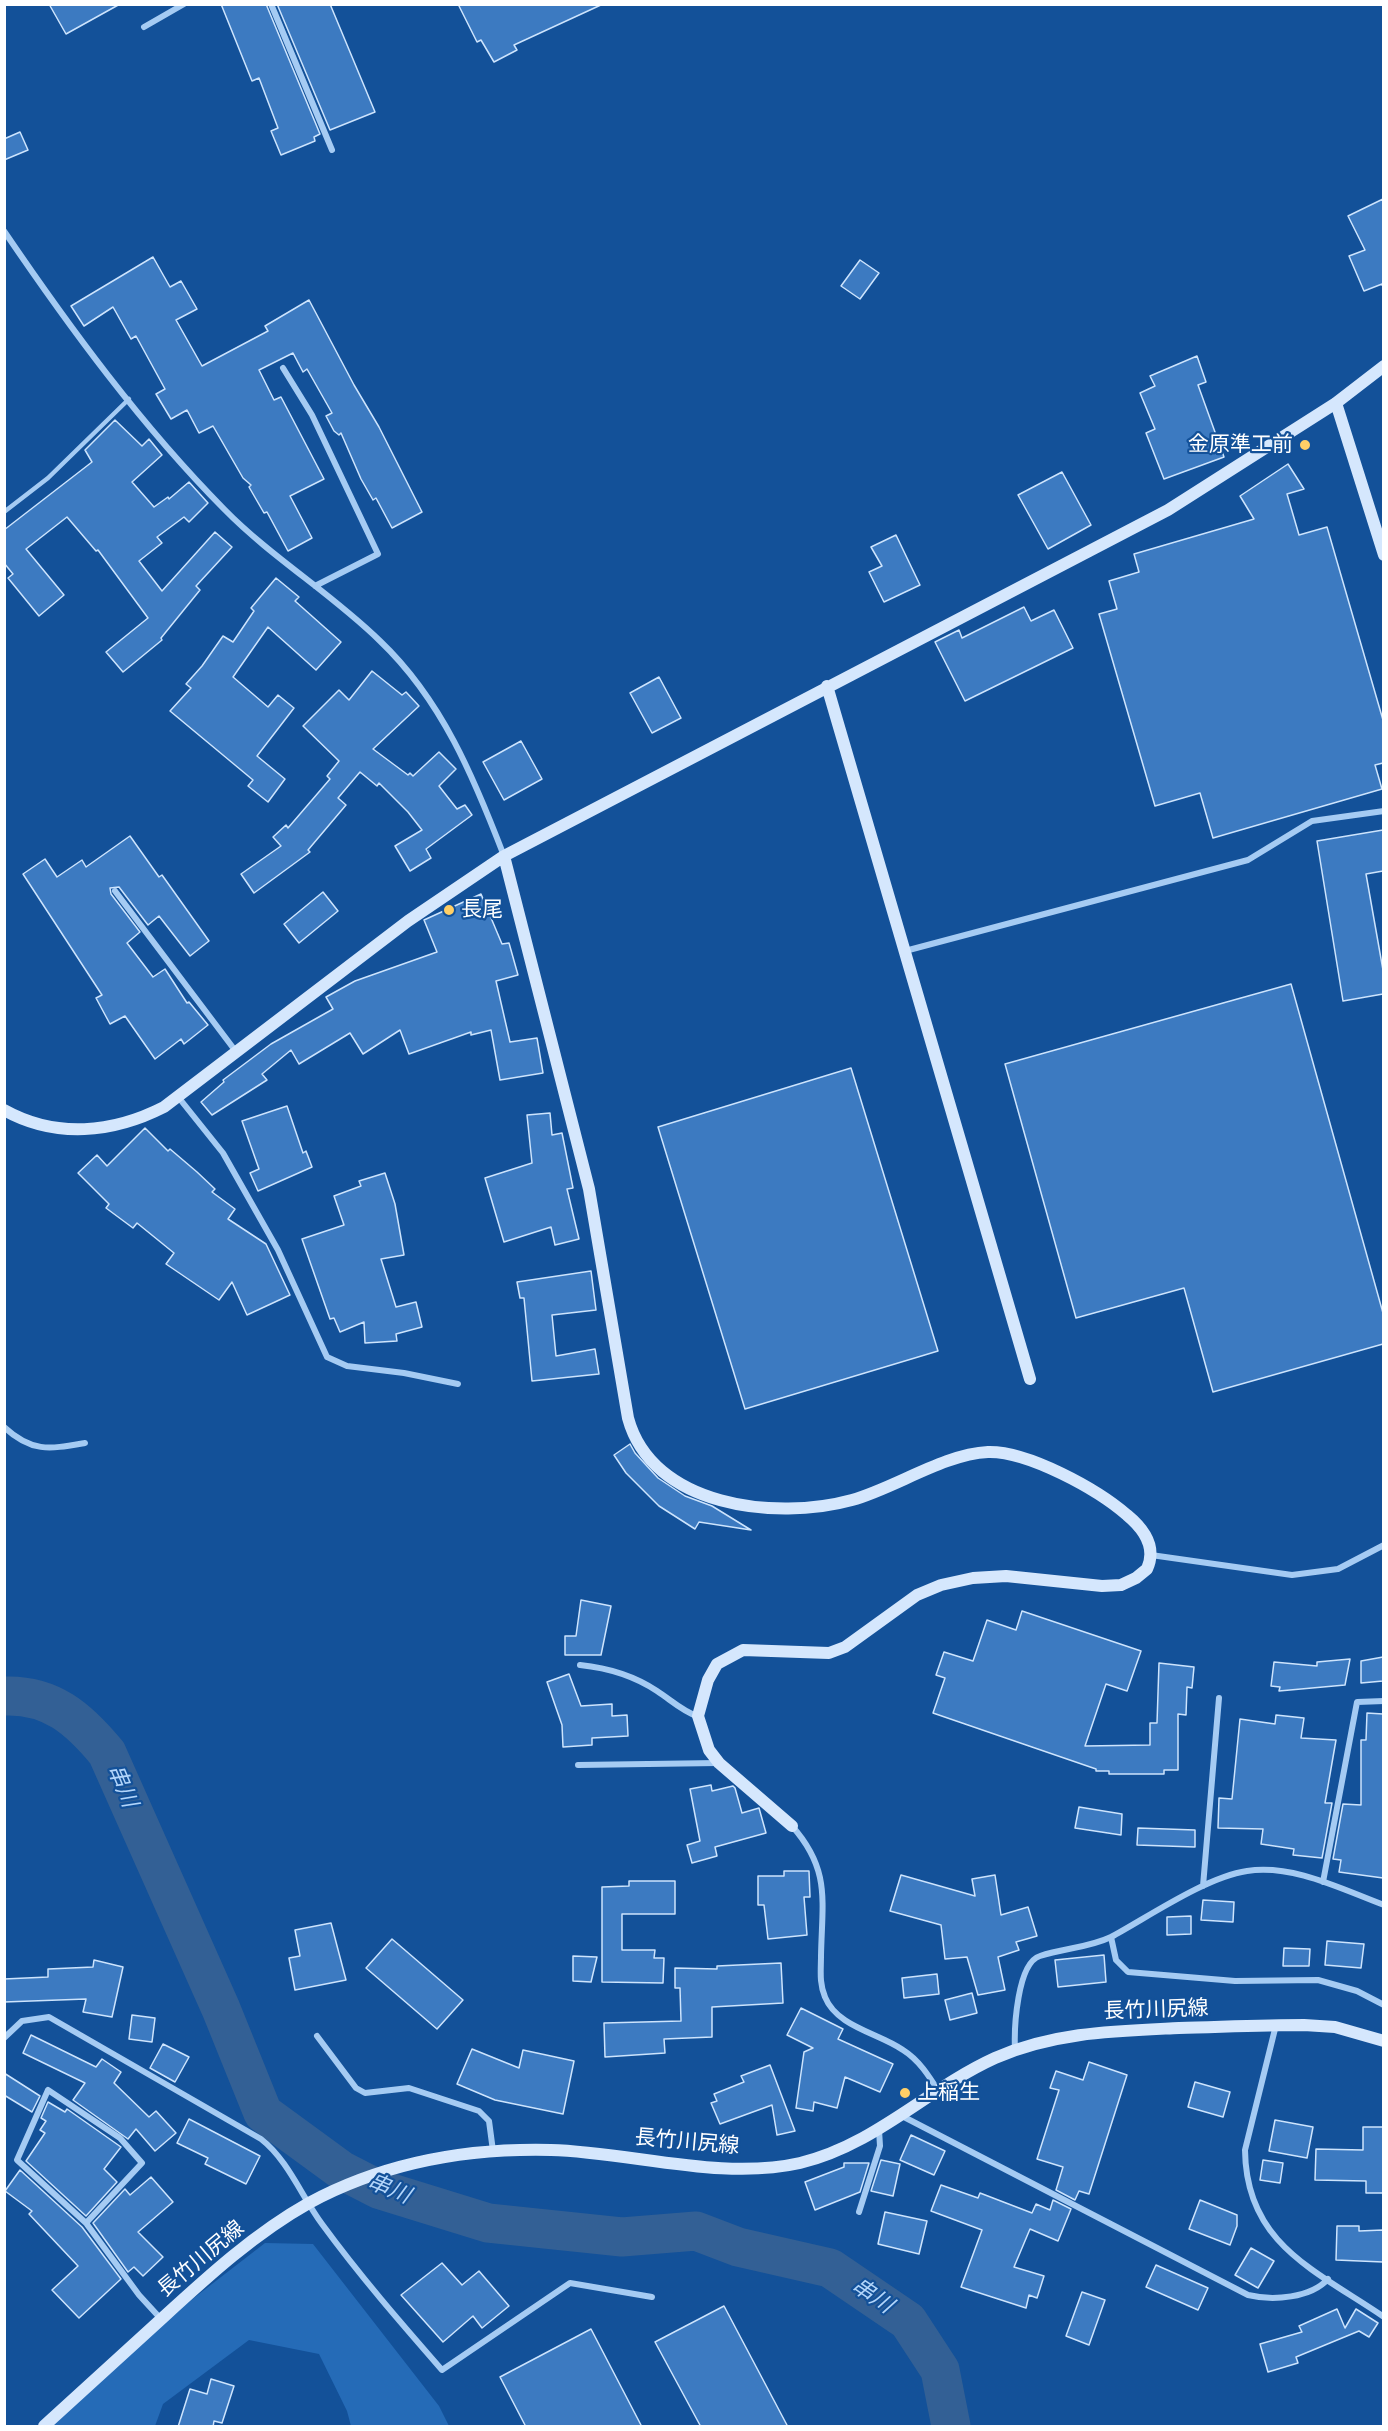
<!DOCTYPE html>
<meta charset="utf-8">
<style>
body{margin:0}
#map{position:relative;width:1388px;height:2431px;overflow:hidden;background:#135199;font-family:Montserrat,sans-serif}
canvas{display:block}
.frame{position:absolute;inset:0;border:6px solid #fff;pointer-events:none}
</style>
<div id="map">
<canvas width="1388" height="2431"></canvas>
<div class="frame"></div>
</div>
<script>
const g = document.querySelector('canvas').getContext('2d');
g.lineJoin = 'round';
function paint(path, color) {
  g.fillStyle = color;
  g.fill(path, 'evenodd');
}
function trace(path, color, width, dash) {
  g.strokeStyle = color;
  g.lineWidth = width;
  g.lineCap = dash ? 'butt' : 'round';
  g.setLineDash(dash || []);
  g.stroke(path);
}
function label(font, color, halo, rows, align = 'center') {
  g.font = font + ' Montserrat,"Noto Sans JP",sans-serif';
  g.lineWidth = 4.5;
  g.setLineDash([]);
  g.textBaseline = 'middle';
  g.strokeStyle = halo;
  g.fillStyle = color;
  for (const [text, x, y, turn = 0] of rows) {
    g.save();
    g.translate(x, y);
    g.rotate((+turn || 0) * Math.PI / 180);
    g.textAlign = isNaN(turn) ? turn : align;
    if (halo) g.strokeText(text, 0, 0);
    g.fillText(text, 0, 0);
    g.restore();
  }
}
paint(new Path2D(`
 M265,2243L313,2244L439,2406L449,2426H351L347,2411L319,2354L249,2340L163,2404L155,2426H40L146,2335Z`), '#256bb7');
trace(new Path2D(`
 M4,1696C51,1694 79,1719 107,1753L221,2009L263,2113L341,2170L378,2189L488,2223L622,2237L696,2231L738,2247L830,2268L908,2321L940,2370L951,2426`), '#336095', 39);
const building = new Path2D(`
 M49,4H120L66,34Z
 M221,4H266L320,134L314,137L315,141L281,155L271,131L278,128L259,78L252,81Z
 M277,4H330L375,112L330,130Z
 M458,4H603L514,45L517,50L494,62L481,40L477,42Z
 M20,132L28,150L4,160V139Z
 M1383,199V287L1382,284L1364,291L1349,256L1365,250L1348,216Z
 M153,257L170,287L181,281L197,309L176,320L202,366L268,331L265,326L309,300L354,385L379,427L422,512L392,528L376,498L373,500L361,479L341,433L339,435L334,431L326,416L332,413L307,369L303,372L293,353L259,370L274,400L281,397L324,479L290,496L312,538L288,551L267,512L264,513L249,487L251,485L243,478L213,426L199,433L187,410L171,419L156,394L165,389L136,336L131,339L113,307L84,326L71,306Z
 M860,260L879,273L860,299L841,286Z
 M1197,356L1206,382L1198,385L1224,457L1164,479L1146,433L1155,429L1140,393L1155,386L1150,376Z
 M115,420L142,446L149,439L162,455L132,482L154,507L168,497L169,499L189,482L208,503L189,522L184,517L157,537L162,543L139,561L162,591L215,532L232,547L196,586L200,590L161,638L162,640L123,672L106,652L148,618L98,550L96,551L67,517L26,549L64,595L39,616L8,578L13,574L4,563V530L92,462L85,450Z
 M1288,464L1304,489L1287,494L1299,535L1327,527L1383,720V763L1375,765L1382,789L1213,838L1200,793L1155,806L1099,614L1117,609L1109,581L1139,572L1134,554L1254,519L1240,496Z
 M1062,472L1091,525L1048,549L1018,495Z
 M896,535L920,585L884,602L869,572L882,566L871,547Z
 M276,578L299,597L295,601L341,642L316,670L268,627L233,677L268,707L278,695L294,708L257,756L285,779L268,802L248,786L253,780L170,711L191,688L186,684L202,666L223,636L233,642L254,611L251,608Z
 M1024,607L1031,621L1054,610L1073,648L965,701L935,642L959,630L962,638Z
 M372,671L402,695L406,692L419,706L373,749L408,775L410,773L413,776L439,752L456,769L439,786L457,809L465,805L472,815L426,849L431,858L410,871L395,846L422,830L408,812L379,783L377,786L360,772L338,798L346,805L308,850L310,852L254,893L241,874L281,846L273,837L286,825L288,828L330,779L327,776L339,761L303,726L339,690L349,700Z
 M659,677L681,718L652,733L630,693Z
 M521,741L542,779L504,800L483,762Z
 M1383,830V871L1366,874L1383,970V994L1343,1001L1317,841Z
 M130,836L159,877L162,875L209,941L190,956L159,916L148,925L119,887L110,888L111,894L140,932L127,943L153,977L165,969L187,1003L189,1002L208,1025L184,1044L181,1039L155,1059L125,1016L110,1024L96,998L102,995L23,874L45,859L57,877L82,860L86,867Z
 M323,892L338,911L299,943L284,924Z
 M481,894L502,944L509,943L518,975L496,981L510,1042L537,1038L543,1073L500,1080L491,1030L471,1035V1032L409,1054L400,1030L363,1054L350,1033L299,1064L291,1050L262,1074L267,1080L212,1115L201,1102L224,1082L223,1080L271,1044L333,1009L326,997L355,981L437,952L424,920Z
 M1291,984L1383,1313V1344L1213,1392L1184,1288L1076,1318L1005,1064Z
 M851,1068L938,1351L745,1409L658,1127Z
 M287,1106L303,1153L306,1151L312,1167L258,1191L250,1173L259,1169L242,1121Z
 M550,1113L552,1135L562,1133L573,1188L567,1189L579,1239L555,1245L551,1227L504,1242L485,1178L532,1163L527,1115Z
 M145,1128L168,1151L170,1149L197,1172L215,1189L212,1192L235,1209L228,1219L266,1244L290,1295L247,1315L232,1282L219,1300L166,1264L174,1253L137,1223L133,1228L106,1208L109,1204L78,1173L97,1155L107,1166Z
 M385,1173L395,1204L404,1255L381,1259L396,1307L416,1302L422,1327L396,1334L397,1341L365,1343L364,1322L340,1332L334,1318L330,1319L302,1239L344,1225L334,1196L361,1186L359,1181Z
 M591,1271L596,1310L552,1315L556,1356L595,1349L599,1374L532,1381L524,1298H520L517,1282Z
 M630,1444L635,1453L658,1478L685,1496L712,1506L751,1530L699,1522L695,1529L659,1506L626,1473L614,1455Z
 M581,1600L611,1606L601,1655H565V1636H576Z
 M1022,1611L1141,1651L1127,1691L1106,1684L1085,1746L1150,1745V1723H1157L1159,1663L1194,1667L1192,1688L1187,1687L1186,1715L1178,1714V1770H1164V1774H1109V1771H1096V1769L933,1713L945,1678L936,1675L944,1652L973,1661L987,1620L1016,1630Z
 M1383,1657V1681L1361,1683V1661Z
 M1350,1659L1345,1685L1279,1691L1280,1687L1271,1686L1274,1662L1317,1666V1662Z
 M569,1674L581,1706L612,1704V1716L627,1715L628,1736L592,1738V1745L563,1747L562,1725L547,1682Z
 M1367,1713L1383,1714V1878L1339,1872L1341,1860L1333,1859L1343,1804L1361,1805V1740H1366Z
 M1276,1715L1304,1718L1301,1738L1336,1740L1325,1803H1332L1322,1858L1293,1855L1294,1849L1261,1844L1263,1829L1218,1828L1219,1798L1232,1799L1240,1719L1275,1724Z
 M711,1785L712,1791L733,1786L735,1788L742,1813L759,1808L766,1833L715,1847L717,1856L692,1863L687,1845L700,1841L690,1789Z
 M1079,1807L1122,1814L1121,1835L1075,1828Z
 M1138,1828L1195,1830V1847L1137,1845Z
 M784,1871H809L810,1897H804L807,1935L768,1939L764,1905H758V1876H784Z
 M901,1875L975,1896L972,1879L995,1875L1001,1915L1028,1907L1037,1936L1016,1942L1019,1950L998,1957L1005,1990L978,1995L967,1957L945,1959L941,1925L890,1911Z
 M629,1881H675V1914H622V1950H655L654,1958H664L663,1983L602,1982V1887L629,1886Z
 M1203,1900L1234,1902L1233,1922L1201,1920Z
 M1191,1916V1934L1167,1935V1917Z
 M331,1923L346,1980L295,1990L289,1958L300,1956L295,1930Z
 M392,1939L463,2000L437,2029L366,1968Z
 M1327,1941L1364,1944L1361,1968L1325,1965Z
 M1284,1948L1310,1949L1309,1966H1283Z
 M1104,1955L1106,1982L1058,1987L1055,1960Z
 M573,1956L597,1957L591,1982L573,1981Z
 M94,1960L123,1967L112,2017L83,2012L86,1999L4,2002V1979L48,1977V1969L93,1967Z
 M781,1963L783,2003L712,2007V2037L664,2039L665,2053L605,2057L604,2023L681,2021L680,1988H675V1968L717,1969V1966Z
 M937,1974L939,1994L904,1998L902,1978Z
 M972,1993L977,2013L950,2020L945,2000Z
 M801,2008L843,2029L838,2039L893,2064L880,2092L845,2077L837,2108L814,2102L813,2111L796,2108L804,2052L813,2048L787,2035Z
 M132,2015L155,2018L152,2042L129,2039Z
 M31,2035L96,2067L102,2059L121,2072L114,2083L149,2117L156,2111L176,2133L155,2151L136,2129L128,2139L73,2100L85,2083L23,2053Z
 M163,2044L189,2057L175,2082L150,2068Z
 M472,2049L519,2068L523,2050L574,2061L563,2114L495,2100L457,2084Z
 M1089,2062L1127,2075L1089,2194L1079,2191L1075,2200L1056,2190L1063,2167L1037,2159L1059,2090L1050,2088L1056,2071L1083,2080Z
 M770,2065L795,2131L777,2135L772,2105L720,2124L711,2103L717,2101L714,2094L744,2082L741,2076Z
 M4,2073L40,2096L32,2112L4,2095Z
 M1195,2082L1230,2092L1223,2117L1188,2107Z
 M48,2102L65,2112L67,2109L121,2147L104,2169L117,2182L86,2216L26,2161L45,2133L40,2130L46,2121L41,2118Z
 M189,2119L260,2156L246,2184L205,2164L208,2158L177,2143Z
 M1275,2120L1313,2127L1307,2158L1269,2151Z
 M1363,2127H1383V2193H1366V2181L1315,2180L1316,2149L1363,2150Z
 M911,2135L945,2151L934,2175L900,2160Z
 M881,2160L900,2164L893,2196L871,2191Z
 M1263,2160L1283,2163L1280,2183L1260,2180Z
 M844,2163H869L860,2192L815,2210L805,2182L844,2167Z
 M20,2170L82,2227L121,2279L79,2318L52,2290L78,2266L29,2214L32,2211L5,2191Z
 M151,2177L173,2202L138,2232L163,2257L143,2276L134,2267L128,2272L93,2223L125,2189L130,2195Z
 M941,2185L978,2198L980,2193L1032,2213L1036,2204L1050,2210L1053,2200L1071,2209L1058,2241L1030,2229L1014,2267L1044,2276L1037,2298L1029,2295L1026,2308L961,2287L982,2230L931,2211Z
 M1200,2200L1237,2215V2226L1230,2245L1189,2229Z
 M885,2212L927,2221L919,2254L878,2244Z
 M1337,2226H1359V2231L1383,2230V2262L1336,2260Z
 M1251,2248L1274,2261L1258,2288L1235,2275Z
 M442,2263L462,2285L479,2271L509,2306L482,2328L473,2316L443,2342L401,2295Z
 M1156,2265L1208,2288L1198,2310L1146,2287Z
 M1082,2292L1105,2300L1089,2345L1066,2336Z
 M724,2306L788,2427H701L655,2342Z
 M1337,2309L1345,2328L1356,2309L1378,2323L1369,2337L1359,2331L1296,2357L1298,2363L1268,2372L1260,2344L1302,2332L1299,2326Z
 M591,2329L642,2427H526L500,2377Z
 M211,2379L234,2386L222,2423L214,2421L213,2427H178L190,2389L207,2394Z`);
paint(building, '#3c7ac1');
trace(building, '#cde4fd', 1.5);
trace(new Path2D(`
 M4,512L48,478L129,399`), '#a5cbf3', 4.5);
trace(new Path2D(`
 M271,4L332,150
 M144,27L184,4
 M4,231C70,328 141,425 224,509C272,558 331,593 380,641C442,700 474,778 504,856
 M283,368L312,415L378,554L315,586
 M115,891L237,1053
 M905,951L1248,860L1312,821L1384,811
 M179,1098L223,1153L278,1250L327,1357L347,1366L404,1373L458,1384
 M4,1427C32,1453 50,1449 85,1443
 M1151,1555L1292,1575L1338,1569L1384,1545
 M580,1665C609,1668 633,1675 657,1691C671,1700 682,1711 697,1716
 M578,1765L718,1763
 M792,1826C831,1870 822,1901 821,1956C821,1970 819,1983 825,1997C837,2027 879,2033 903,2050C919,2060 929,2076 939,2092
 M1323,1882L1357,1702L1384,1701
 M1203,1886L1219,1698
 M1111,1937C1148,1917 1206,1877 1247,1871C1293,1864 1341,1889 1384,1905
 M1276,2025L1245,2150C1246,2244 1315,2270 1384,2317
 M317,2036L356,2088L365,2093L409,2088L479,2111L489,2121L493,2151
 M4,2038L22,2021L49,2017L261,2139C288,2160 302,2197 322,2224C360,2276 401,2323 442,2370L570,2283L652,2297
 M1015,2050C1014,2029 1017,1963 1040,1956C1064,1948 1088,1948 1111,1937L1116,1960L1128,1972L1235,1981L1318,1980L1357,1991L1384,2005
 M902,2116L1248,2295C1273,2301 1311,2298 1328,2279
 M859,2212L880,2146L879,2130
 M86,2223L142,2163L120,2138L48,2090L17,2160L86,2223L139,2295L161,2319`), '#a5cbf3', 6);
trace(new Path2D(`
 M1336,403L1384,555
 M827,686L1030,1379
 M504,856L589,1189L628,1418C652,1507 776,1521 852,1500C895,1488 944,1454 988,1452C1028,1451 1097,1489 1127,1515C1144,1529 1157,1547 1147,1569L1136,1578L1121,1585L1102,1586L1006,1576L973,1578L941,1585L917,1595L845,1647L829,1653L743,1650L717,1664L708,1680L698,1716L709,1750L719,1763L792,1826
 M4,1110C56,1139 113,1133 164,1107L408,921L504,856L1168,510L1336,403L1384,366
 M44,2426C81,2392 119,2358 157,2323C204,2280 252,2235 309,2203C383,2163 468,2148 551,2150C631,2152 721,2181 800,2163C875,2145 927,2089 995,2058C1054,2032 1116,2031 1179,2028C1221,2027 1262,2025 1304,2025L1335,2027L1384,2041`), '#d5e7fd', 12);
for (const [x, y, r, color] of [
 [1305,445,6,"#ffcf67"],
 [449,910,6,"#ffcf67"],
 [905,2093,6,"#ffcf67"]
]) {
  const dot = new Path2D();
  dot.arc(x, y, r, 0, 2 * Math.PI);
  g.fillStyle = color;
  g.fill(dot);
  trace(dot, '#135199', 2);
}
label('21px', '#fff', '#135199', [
 ["金原準工前",1293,445,"right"],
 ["長尾",461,910],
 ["上稲生",917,2093]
], 'left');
label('21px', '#fff', '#135199', [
 ["長竹川尻線",1156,2010,-2],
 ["長竹川尻線",687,2142,5],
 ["長竹川尻線",201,2259,-40]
]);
label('italic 22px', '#b2d5fa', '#135199', [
 ["串川",122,1786,67],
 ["串川",389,2189,22],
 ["串川",872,2296,34]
]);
</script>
